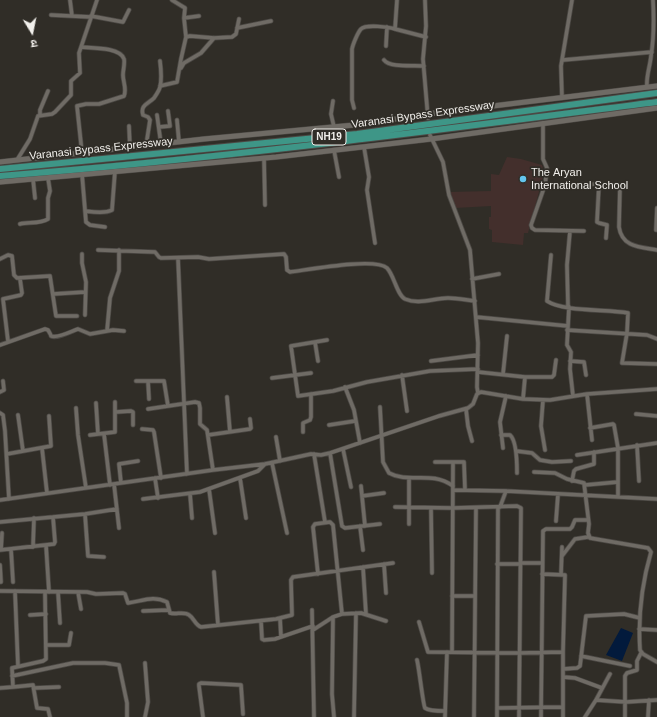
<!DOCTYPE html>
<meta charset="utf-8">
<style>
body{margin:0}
#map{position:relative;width:657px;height:717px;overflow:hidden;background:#302d27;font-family:Helvetica,"Noto Sans Devanagari",sans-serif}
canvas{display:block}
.north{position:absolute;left:12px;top:12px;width:40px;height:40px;-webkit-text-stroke:3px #302d27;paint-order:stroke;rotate:170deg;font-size:11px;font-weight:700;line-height:16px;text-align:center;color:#f1efeb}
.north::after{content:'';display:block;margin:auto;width:14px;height:18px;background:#f1efeb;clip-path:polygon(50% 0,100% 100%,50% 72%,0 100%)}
</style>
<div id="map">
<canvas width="657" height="717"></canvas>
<div class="north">उ</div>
</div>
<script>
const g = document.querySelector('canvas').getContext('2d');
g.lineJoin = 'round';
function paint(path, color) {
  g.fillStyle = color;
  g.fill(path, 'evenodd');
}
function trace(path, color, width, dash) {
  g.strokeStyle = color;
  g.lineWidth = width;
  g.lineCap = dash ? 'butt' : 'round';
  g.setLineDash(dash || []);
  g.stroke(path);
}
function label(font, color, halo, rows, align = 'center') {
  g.font = font + ' Helvetica,sans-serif';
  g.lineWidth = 3.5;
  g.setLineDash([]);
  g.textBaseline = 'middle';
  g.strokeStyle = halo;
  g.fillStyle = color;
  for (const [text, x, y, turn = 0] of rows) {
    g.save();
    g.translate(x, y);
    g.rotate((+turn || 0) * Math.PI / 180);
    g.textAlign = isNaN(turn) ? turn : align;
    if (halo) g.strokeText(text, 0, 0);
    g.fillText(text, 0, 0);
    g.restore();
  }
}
paint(new Path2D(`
 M507,157L521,159L542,165L544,173L528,233H524L523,245L492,242V230L489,229V217H491V206L455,208L449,192L491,191V174L499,175Z`), '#432f2c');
paint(new Path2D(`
 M621,628L633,633L622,661L606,655Z`), '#021a3c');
const street = new Path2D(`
 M70,0L72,16
 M172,0L185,8L184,18L186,37
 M397,0L395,29L426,37
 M425,0L426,26L423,59L428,118
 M51,15L91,17
 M91,16L123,22L129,10
 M184,18L199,16
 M237,28L271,21
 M386,46L387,27
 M81,47C92,48 120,47 124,59C125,64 123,70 123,75C123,82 127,89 124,96L99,104H86L77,106L82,153
 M384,60C390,68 413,65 424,66
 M563,60L652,52
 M181,68L184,63L201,53L214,38
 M160,86L177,82L181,59L186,37L190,36L214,38L232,37L236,34L239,19
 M647,87C646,76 650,67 651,56C654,38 654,18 653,0
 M562,98L561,66L572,0
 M333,101L331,114L334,127
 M354,108L352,100V49C353,44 358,32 361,29C366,24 389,27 395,29
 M40,115V110L48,91
 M157,115L161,144
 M177,120L179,142
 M543,123V159L547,168L545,185L599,184L620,185L619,227C622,247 639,247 657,250
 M129,126L130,148
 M159,127L170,126L168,111
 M430,135L443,162L449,195L470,250L478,343L477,387L478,393
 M146,146L150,120L148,117L143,115C140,105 148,104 154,98C156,95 159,91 160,87C162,79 161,69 160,61
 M364,147L369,177L367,190L375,243
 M334,150L339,177
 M264,158L265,205
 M17,160L30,139L38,116L52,114L55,112L71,95V81L80,73L79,53L97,0
 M82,174L86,222L90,225L105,227
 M33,179L35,198
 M599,184L597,222L599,223L607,225L606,238
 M545,185L531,225L532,228L535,230L584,231
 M85,211C93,212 105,214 112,210L115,171
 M20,224C28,222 41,224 48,219V198L50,191L48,178
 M656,230L657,208
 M570,231L567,265L568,305L569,307L567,345L571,352L570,369L573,396
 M98,250L155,252L159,257L161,258L198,257L209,259L284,254L286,257L287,270L290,272C307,270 375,257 387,268C394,275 397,295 405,299C419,305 434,298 448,298C457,298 466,300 475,301
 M82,254V263L86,282L85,315
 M551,255L547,301C563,312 608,309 628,313L627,333L622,363L657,364
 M178,258L187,474
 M0,259L8,255L12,256L14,275L17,278L50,276L56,316H77
 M472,279L499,274
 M53,294L85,292
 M476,317L568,326
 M567,330L647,335L657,339
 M107,331L110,298L119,271V250
 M327,340L291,346L298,396L333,391L367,382L430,371L478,369
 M8,341L3,299L21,295L22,293L20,279
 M315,342L318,361
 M0,345L45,329L48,330C48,330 51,335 51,336C57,339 72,331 78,329L90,334L113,330L124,331
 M431,361L478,355
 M570,361L584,362L586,375
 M478,372L525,377H552L554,375L556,360
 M503,374L507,336
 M402,375L407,411
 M272,378L311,373
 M136,381H164L168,406
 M148,381L149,399
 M345,387L354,410L360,443
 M0,392L4,390L3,381
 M587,394L592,440
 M227,397L230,432
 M523,399L525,377
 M543,400L541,426L545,450
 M96,403L98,434
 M380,407L383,462L389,473C409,484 431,470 453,486
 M76,408L78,435L86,488
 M148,409L195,402L199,403L200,408V424L207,430L213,470
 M466,409L468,426L472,441
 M116,412L131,411L133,412V425
 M0,413L3,415L5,431L9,499
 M636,414L657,416
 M18,415L23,451
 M329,425L355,421
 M590,428L613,424L614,425L618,448V497
 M142,429L153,430L154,432L161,478
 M303,432V423L310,420L311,417V394
 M104,434L110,485
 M90,435L115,432V402
 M208,435L250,429L251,428L250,419
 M501,435H510C517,441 517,463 517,473
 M276,437L280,461
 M637,445L639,481
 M42,448L47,493
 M503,448L500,422L506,396
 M343,449L351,487
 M516,451L532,453L540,460L552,462L571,461
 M330,453L342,526L345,528L380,524
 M7,454L51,446L49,416
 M314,454L325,522
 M577,455L657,443
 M435,462H464L465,490
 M272,463L287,533
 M534,472L555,473L567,479L584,483L589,524L588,533L590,538L648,548L651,552C642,583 638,618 640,650L643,654L657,662
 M155,478L158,498
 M240,478L246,518
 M572,481L574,471L576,469L594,464V452
 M121,483L119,464L138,461
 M114,484L119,528
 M585,485L618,482
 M361,486L365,526
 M209,489L215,533
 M453,490L506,491L657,499
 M190,494L192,518
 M362,496L384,493
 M143,499L200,492L258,471L265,464
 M0,500L213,470L265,464L311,454L321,455L330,453L439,416L468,408L473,404L477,394L481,392L523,399L550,400L587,394L657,389
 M395,507L453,508L517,506L521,508L519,717
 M500,507L506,491
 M431,508L432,573
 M85,514L88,556L104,557
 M556,521L558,494
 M0,522L85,514L117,509
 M409,524V478
 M360,526L363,550
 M46,545L49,592
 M33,547L34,518
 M11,549L13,582
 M0,550L54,544L55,542L53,517
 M1,550L2,533
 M562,556L575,539L588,537
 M520,563H542
 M384,564L386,593
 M497,564H520
 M0,565L1,582
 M363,567L366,614
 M214,572L218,625
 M542,574L565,575L563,652V717
 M561,575L562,547
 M0,591L87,592L96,594L123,593L125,594L128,603C143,601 153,595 167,602L170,613C176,615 184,611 189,615C194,618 195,625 201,627L276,619L292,615L291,580L293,577L393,563
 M15,591L18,666
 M58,592L60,623
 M78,592L81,609
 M452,596H475
 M312,610L314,717
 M143,611L168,610
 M342,614L361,613L386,621
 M30,615L46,614
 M333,617L332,694L334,717
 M280,618L281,637
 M261,621L262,639L264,640L275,639L313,626
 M419,622L428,652L519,653L563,652
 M639,629L657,630
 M313,630L333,617L342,614L333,525L330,522L315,524L313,527L318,574
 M46,645H69L71,633
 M452,652L453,462
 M581,656L630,666
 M417,660C419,667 423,705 425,708C429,711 440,711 445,711
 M145,663L148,702L145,717
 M563,669L577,668L580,666L586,616L624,614L640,618
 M12,676L73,663H105L119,665L127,703V717
 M563,677L575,678L602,688
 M13,687L33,685L37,708L48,709L50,717
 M0,688L13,687L12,668L43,661L46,659L45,592
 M34,688L59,687
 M596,700L626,702L657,700
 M497,708L563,707
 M203,717L199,686V684L201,683L241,685L243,714
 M354,717L356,613
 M445,717L447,652
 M474,717L476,508
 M497,717L498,507
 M541,717L543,531L546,529H570L572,527L575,520H588
 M585,717L596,700L610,674
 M625,717V676L627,673L637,670V661L641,653
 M648,717L649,700`);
const secondary = new Path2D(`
 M0,162L204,139L365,124L427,114L657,86
 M0,182L276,157L431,139L657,108`);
const highway = new Path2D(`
 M0,169L357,134L657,93
 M0,176C220,159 438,130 657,102`);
trace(street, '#4c4945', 5);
trace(secondary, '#4c4945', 6);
trace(highway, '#4c4945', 8);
trace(street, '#6f6b65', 3.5);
trace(secondary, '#6f6b65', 5);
trace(highway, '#3e9687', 6);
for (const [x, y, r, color] of [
 [523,179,4,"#64c5ee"]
]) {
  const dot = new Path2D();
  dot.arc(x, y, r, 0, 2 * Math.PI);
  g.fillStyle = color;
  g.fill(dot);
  trace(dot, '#302d27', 1.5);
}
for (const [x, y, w] of [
 [329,137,34]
]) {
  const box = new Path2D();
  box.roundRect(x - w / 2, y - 8, w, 16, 3);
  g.fillStyle = '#302d27';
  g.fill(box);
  trace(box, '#f1efeb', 1);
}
label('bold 10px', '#f1efeb', null, [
 ["NH19",329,137]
]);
label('11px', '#f1efeb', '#302d27', [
 ["Varanasi Bypass Expressway",423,115,-8],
 ["Varanasi Bypass Expressway",101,149,-6]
]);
label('11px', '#f1efeb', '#302d27', [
 ["The Aryan",531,173],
 ["International School",531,186]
], 'left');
</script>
